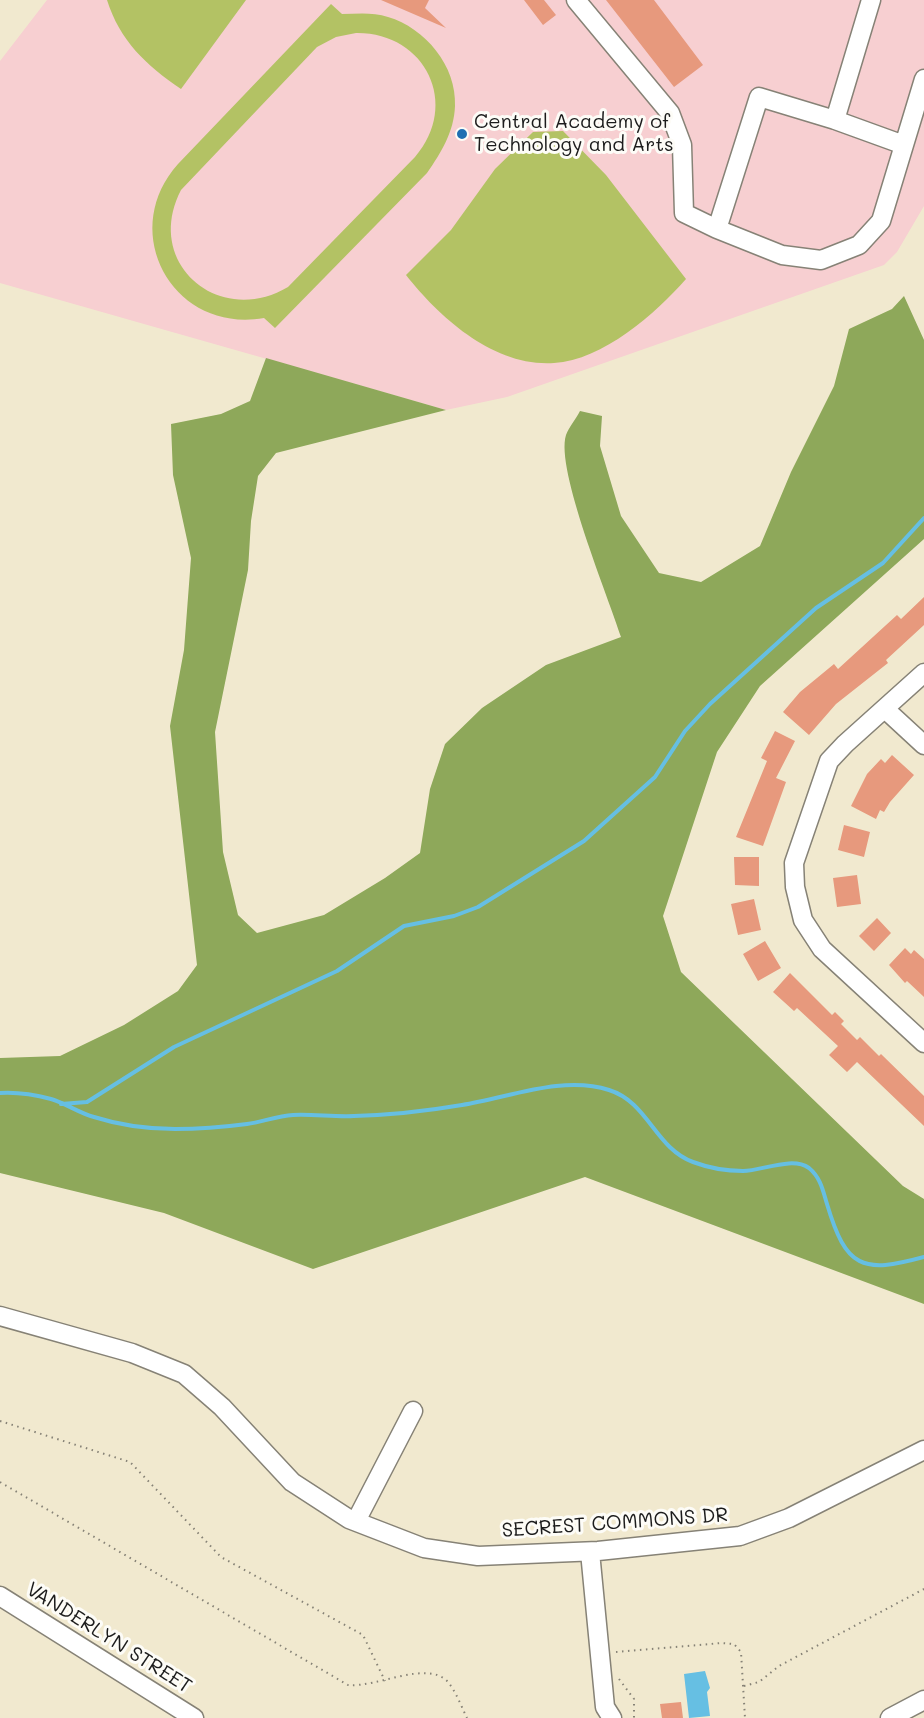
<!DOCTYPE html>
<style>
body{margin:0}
canvas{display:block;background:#f1e9cf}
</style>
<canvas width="924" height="1718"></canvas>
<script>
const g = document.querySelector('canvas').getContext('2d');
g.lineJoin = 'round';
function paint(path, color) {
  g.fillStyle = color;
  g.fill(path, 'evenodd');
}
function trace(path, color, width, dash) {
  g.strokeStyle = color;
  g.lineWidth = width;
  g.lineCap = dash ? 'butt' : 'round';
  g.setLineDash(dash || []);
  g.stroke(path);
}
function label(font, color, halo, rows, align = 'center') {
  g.font = font + ' Mali,sans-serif';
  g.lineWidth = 6;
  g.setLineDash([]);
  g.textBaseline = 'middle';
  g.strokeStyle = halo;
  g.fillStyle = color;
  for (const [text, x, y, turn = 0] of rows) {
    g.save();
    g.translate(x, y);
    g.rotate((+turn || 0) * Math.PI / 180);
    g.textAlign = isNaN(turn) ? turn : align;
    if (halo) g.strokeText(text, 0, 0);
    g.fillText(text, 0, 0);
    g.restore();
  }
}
paint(new Path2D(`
 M47,0H924V206L897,252L884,265L507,397L446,410L0,283V61Z`), '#f7cfd1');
paint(new Path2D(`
 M107,0H246L181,89C146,65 120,41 107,0Z
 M331,4L342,14C357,14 373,12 388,17C425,28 457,66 455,106C454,132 441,153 427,173L275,328L264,318C173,334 117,232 178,164ZM356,33C425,32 461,104 415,157L288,287C219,328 143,263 181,190L317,47L336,37Z
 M563,131L606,175L686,279C655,314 603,360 554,363C494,367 440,318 406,275L451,230L495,169L533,132Z`), '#b3c264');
paint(new Path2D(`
 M904,296L924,340V539L760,686L717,752L663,916L681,972L903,1186L924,1199V1304L585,1177L313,1269L164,1213L0,1173V1058L60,1056L124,1025L178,991L197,965L170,726L184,650L191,558L173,475L171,424L221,414L250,401L266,358L446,410L276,453L258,476L251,521L248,570L215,732L223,852L238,915L257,933L324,915L385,878L420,853L430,789L445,744L482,708L546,665L621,637C609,598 555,469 566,435C569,427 576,419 580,411L602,416L600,446L621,516L659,573L701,582L760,546L791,472L834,386L849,329L892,309Z`), '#8ea85a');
paint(new Path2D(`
 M705,1671L710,1688L707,1692L710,1716L689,1718L684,1674Z`), '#66bfe3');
trace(new Path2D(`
 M0,1093C16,1092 36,1095 51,1099C65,1103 79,1113 94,1117C119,1125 148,1129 175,1129C198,1129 224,1127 247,1124C262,1122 277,1116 293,1115C313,1114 334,1117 354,1116C390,1115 427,1111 462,1105C508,1098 562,1075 609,1090C648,1102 655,1148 693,1162C709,1168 726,1171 743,1171C762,1171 792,1156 809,1168C821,1178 823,1191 827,1204C846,1268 862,1274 924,1257
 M61,1104L87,1102L174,1047L337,971L404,926L454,916L478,907L584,841L655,777L685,731L710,704L816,608L883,563L924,518`), '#66bfe3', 4);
paint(new Path2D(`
 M381,0H429L425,8L446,28Z
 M524,0H544L556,15L543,25Z
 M606,0H654L703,65L674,87Z
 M924,597V625L886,660L888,663L836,704L809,735L783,712L800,692L834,664L838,669L897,615L901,619Z
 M775,731L795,741L776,778L786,782L763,846L736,837L767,761L761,758Z
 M892,755L914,775L890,802L884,812L880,810L876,819L851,806L867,774L881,759L885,763Z
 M844,825L870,832L864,857L838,850Z
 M734,857H759V886L735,885Z
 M857,875L861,904L837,907L833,878Z
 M754,899L761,930L738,935L731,904Z
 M877,918L891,933L874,951L859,936Z
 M765,941L781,968L758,981L743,954Z
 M905,948L911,954L914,950L924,959V997L907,981L905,983L889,965Z
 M790,973L832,1015L835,1012L844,1021L841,1024L857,1040L860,1037L879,1056L881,1054L924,1096V1126L857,1062L847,1072L829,1055L838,1046L797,1008L794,1011L773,992Z
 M681,1702L683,1718H662L660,1704Z`), '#e7997d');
const minor = new Path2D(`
 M576,0L670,113L682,145L684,213L717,229
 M871,0L835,120L759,97L717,229L782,255L821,260L859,245L881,221L924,79
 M835,120L904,145
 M924,673L845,744L829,761L794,863L795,887L803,920L822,949L924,1043
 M885,709L924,745
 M0,1316L132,1353L184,1374L222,1407L292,1482L349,1519L424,1548L478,1556L598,1551L740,1536L789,1518L924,1450
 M356,1521L413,1411
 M590,1552L605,1707L612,1718
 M0,1596L194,1718
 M890,1718L924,1700`);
trace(minor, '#868276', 21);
trace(new Path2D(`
 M0,1421L130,1462L221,1557L363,1635L385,1681
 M0,1482L348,1685C376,1688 426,1660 447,1681C456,1691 461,1706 467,1718
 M616,1652L722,1643L734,1644L741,1652L745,1718
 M619,1679L634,1699V1718
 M744,1686L759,1682L779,1666L924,1589`), '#868276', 2, [1.5, 4.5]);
trace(minor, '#fff', 18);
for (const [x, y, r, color] of [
 [462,134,6,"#1f6fb2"]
]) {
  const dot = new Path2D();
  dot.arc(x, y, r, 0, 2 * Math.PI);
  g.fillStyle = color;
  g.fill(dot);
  trace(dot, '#fdfcf7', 2);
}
label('20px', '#1c1c1c', '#fdfcf7', [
 ["Central Academy of",474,122],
 ["Technology and Arts",474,145]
], 'left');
label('20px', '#1c1c1c', '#fdfcf7', [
 ["SECREST COMMONS DR",615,1523,-4],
 ["VANDERLYN STREET",109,1638,32]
]);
</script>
